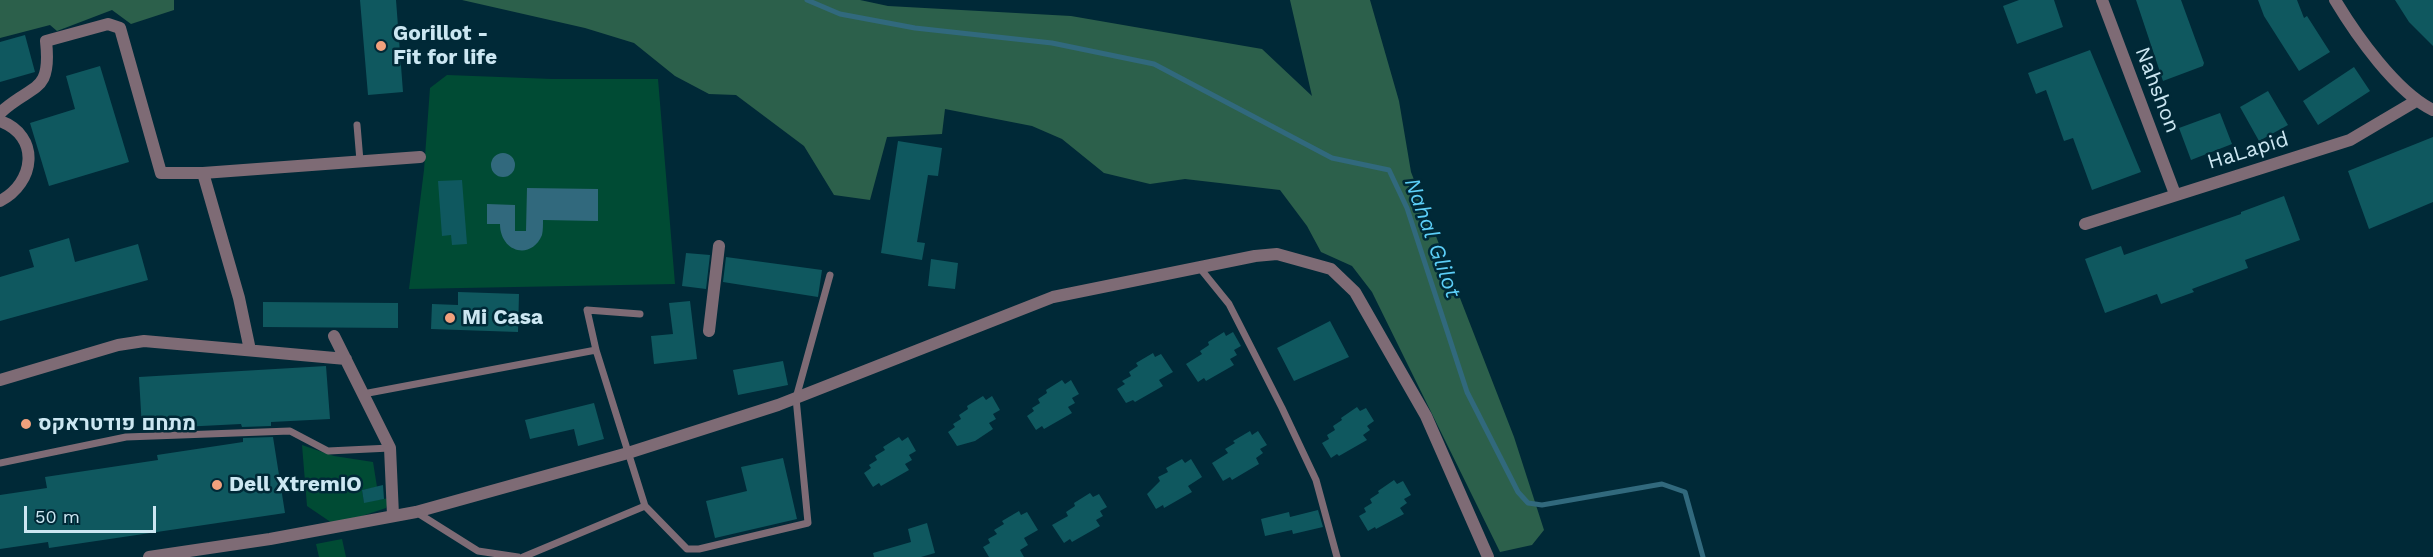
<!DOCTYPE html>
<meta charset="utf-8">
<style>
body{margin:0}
#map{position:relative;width:2433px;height:557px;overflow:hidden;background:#002937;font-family:"Work Sans",sans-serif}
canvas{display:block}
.scale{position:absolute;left:24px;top:506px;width:132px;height:27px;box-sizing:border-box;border:3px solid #cce7f2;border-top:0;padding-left:8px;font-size:18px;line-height:21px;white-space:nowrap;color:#cce7f2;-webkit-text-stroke:4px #002937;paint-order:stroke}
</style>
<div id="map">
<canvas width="2433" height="557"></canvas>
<div class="scale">50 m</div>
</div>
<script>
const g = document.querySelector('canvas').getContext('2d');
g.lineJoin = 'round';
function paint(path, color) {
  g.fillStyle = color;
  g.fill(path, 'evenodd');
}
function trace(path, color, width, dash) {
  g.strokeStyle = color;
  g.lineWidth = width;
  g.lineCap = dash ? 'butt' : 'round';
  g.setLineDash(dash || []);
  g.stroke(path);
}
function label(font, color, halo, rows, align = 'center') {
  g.font = font + ' "Work Sans",Heebo,sans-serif';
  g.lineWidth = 5;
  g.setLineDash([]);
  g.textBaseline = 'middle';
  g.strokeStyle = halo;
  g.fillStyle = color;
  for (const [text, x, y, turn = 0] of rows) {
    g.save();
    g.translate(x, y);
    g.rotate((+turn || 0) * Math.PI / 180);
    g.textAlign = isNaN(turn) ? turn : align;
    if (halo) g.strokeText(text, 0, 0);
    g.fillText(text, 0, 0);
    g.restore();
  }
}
paint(new Path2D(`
 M447,75L552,79H658L675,284L409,289L424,170L430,88Z
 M302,445L334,456L373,462L377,487L362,490L364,502L390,498L386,508L335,525L307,506Z
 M342,539L346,557H319L316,544Z`), '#004b34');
paint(new Path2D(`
 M0,0H174V10L131,24L112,10L57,31L50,25L0,38Z
 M462,0H860L888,6L1071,16L1262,49L1312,96L1290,0H1370L1399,101L1411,172L1514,437L1544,530L1532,545L1500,552L1372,292L1352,266L1321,252L1307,226L1280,190L1185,179L1150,184L1104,173L1062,139L1032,126L945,109L942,134L887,137L870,200L834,195L804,146L736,95L709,94L675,76L634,43L585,28Z`), '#2c604b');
paint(new Path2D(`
 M491 165a12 12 0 1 1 24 0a12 12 0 1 1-24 0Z
 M527,188L598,189V221L543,220C543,224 543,231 542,235C531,261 500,252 500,224H487V204L515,205V231H526Z`), '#31697d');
trace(new Path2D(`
 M807,0L840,14L915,28L1052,43L1154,64L1332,158L1389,170L1407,208L1467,392L1518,492L1528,503L1542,505L1662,484L1685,492L1703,557`), '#31697d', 5);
paint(new Path2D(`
 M360,0H396L403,92L368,95Z
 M2019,0H2054L2063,27L2017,44L2003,6Z
 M2136,0H2181L2204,63L2203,66L2163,81Z
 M2258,0H2297L2304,18L2307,16L2330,52L2299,71L2264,16Z
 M2395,0H2433V46L2409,22Z
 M25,35L35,72L0,82V42Z
 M2090,50L2141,172L2092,190L2073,138L2064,141L2046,90L2036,94L2028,73Z
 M100,66L129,162L49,186L30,123L75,109L66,76Z
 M2354,67L2370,91L2318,125L2303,101Z
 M2268,91L2288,125L2259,141L2240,107Z
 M2220,113L2232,144L2191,160L2179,128Z
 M2433,137V202L2369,229L2348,171Z
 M898,141L942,148L938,176L928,175L917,242L925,243L922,260L881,253Z
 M462,180L467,244L452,245L451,235L442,236L438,181Z
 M2284,196L2300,240L2245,260L2248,268L2192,289L2194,292L2161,304L2157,294L2105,313L2085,259L2121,246L2124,255L2241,214V212Z
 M69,238L75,262L138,244L148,280L0,321V277L34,267L29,250Z
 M686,253L710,255L706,289L682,286Z
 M726,257L822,270L818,297L723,282Z
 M931,259L958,263L955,289L928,286Z
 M458,292L519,294L518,332L431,329L432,304L458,305Z
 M690,301L697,359L654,364L651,336L673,334L669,303Z
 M263,302L398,303V328L263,327Z
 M1330,321L1349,357L1294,381L1277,348Z
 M1224,332L1226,336L1233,332L1241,346L1234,350L1237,355L1230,359L1234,365L1206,381L1204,378L1198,382L1186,364L1202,354L1200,351L1209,345L1208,342Z
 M1153,353L1155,357L1161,354L1173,372L1159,380L1163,386L1135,402L1133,400L1126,403L1117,389L1125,384L1122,381L1131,376L1129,372L1138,366L1136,363Z
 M783,361L788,385L738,395L733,370Z
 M326,366L330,419L271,422V426L242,427L241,424L142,429L139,377Z
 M1062,380L1065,384L1071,380L1079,394L1072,398L1075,403L1068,407L1072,413L1044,429L1042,426L1036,430L1027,416L1034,411L1032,408L1040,403L1038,399L1047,393L1046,390Z
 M983,396L986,400L992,396L1000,410L993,414L996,419L989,423L993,429L975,441L957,446L948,432L955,427L953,424L961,419L959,415L968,409L967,406Z
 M594,403L604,439L578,446L574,429L530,439L525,420Z
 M1357,407L1360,411L1366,408L1374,421L1367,426L1370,430L1363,435L1367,440L1339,456L1337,454L1331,458L1322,443L1329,439L1327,435L1335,430L1333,426L1342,420L1341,418Z
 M1250,431L1252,435L1258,431L1267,445L1260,449L1263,453L1256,458L1259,464L1232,480L1230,477L1223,481L1212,463L1228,453L1225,449L1235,443L1233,441Z
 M273,437L285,513L49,548L48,542L0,549V495L47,488L45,477L158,460L157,455L243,442V438Z
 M899,437L902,441L908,437L916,451L909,455L912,460L905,464L909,470L881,486L879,483L873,487L864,473L871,468L869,465L877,460L875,456L885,450L883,447Z
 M783,458L797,519L715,538L706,501L747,491L741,467Z
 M1182,459L1185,463L1191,459L1202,477L1188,486L1192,492L1164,508L1163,505L1156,509L1147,494L1160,481L1158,477L1168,472L1166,468Z
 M1394,480L1397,484L1403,481L1411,495L1404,499L1407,503L1400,508L1404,514L1376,529L1375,527L1368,531L1359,516L1366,512L1364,508L1372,503L1370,499L1379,493L1378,491Z
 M383,485L384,499L364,503L362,490Z
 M1090,493L1093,497L1099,494L1107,507L1100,511L1103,516L1096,520L1100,526L1072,542L1070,539L1064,543L1052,525L1068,516L1066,512L1075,506L1074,503Z
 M1318,510L1323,527L1293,534L1291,526L1292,530L1265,536L1261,519L1289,512L1290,517Z
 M1019,511L1021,515L1027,512L1038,530L1024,538L1028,545L1020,550L1024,557H989L983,547L990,543L988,539L997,534L994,530L1004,524L1002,521Z
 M927,523L935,553L921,557H874L873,553L911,542L908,529Z`), '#0f585f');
trace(new Path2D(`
 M357,125L360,161
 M1199,267L1229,304L1282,408L1316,480L1337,557
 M596,350L587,310L640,314
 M363,394L596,350L645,506L687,549H699L808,523L796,398L830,275
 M0,463L126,437L290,431L328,451L390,448
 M416,512L478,551L518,557
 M523,557L645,506`), '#7e6b75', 7);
trace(new Path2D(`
 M2102,0L2175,194
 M2335,0C2356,35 2396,92 2433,110
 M0,113C32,83 52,95 46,41L108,24L120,28L161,173H203L239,298L250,350
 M0,121C41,136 35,183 0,201
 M203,173L420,157
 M2085,224L2350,140L2416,101
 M709,331L719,246
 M334,336L390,448L393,515
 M0,380L118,345L144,341L346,359
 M149,557L270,539L416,512L628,453L778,405L1053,297L1255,256L1277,254L1331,269L1355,292L1426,416L1488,557`), '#7e6b75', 12);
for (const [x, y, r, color] of [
 [381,46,6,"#f1a17d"],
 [450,318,6,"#f1a17d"],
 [26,424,6,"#f1a17d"],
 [217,485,6,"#f1a17d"]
]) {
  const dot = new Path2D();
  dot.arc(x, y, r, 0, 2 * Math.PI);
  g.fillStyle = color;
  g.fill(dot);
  trace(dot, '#002937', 2);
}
label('bold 21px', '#cce7f2', '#002937', [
 ["Gorillot -",393,34],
 ["Fit for life",393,58],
 ["Mi Casa",462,318],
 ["מתחם פודטראקס",38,424],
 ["Dell XtremIO",229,485]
], 'left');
label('21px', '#cce7f2', '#002937', [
 ["Nahshon",2157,90,69],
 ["HaLapid",2248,151,-17]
]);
label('italic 22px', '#5ccff8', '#002937', [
 ["Nahal Glilot",1432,238,70]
]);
</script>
